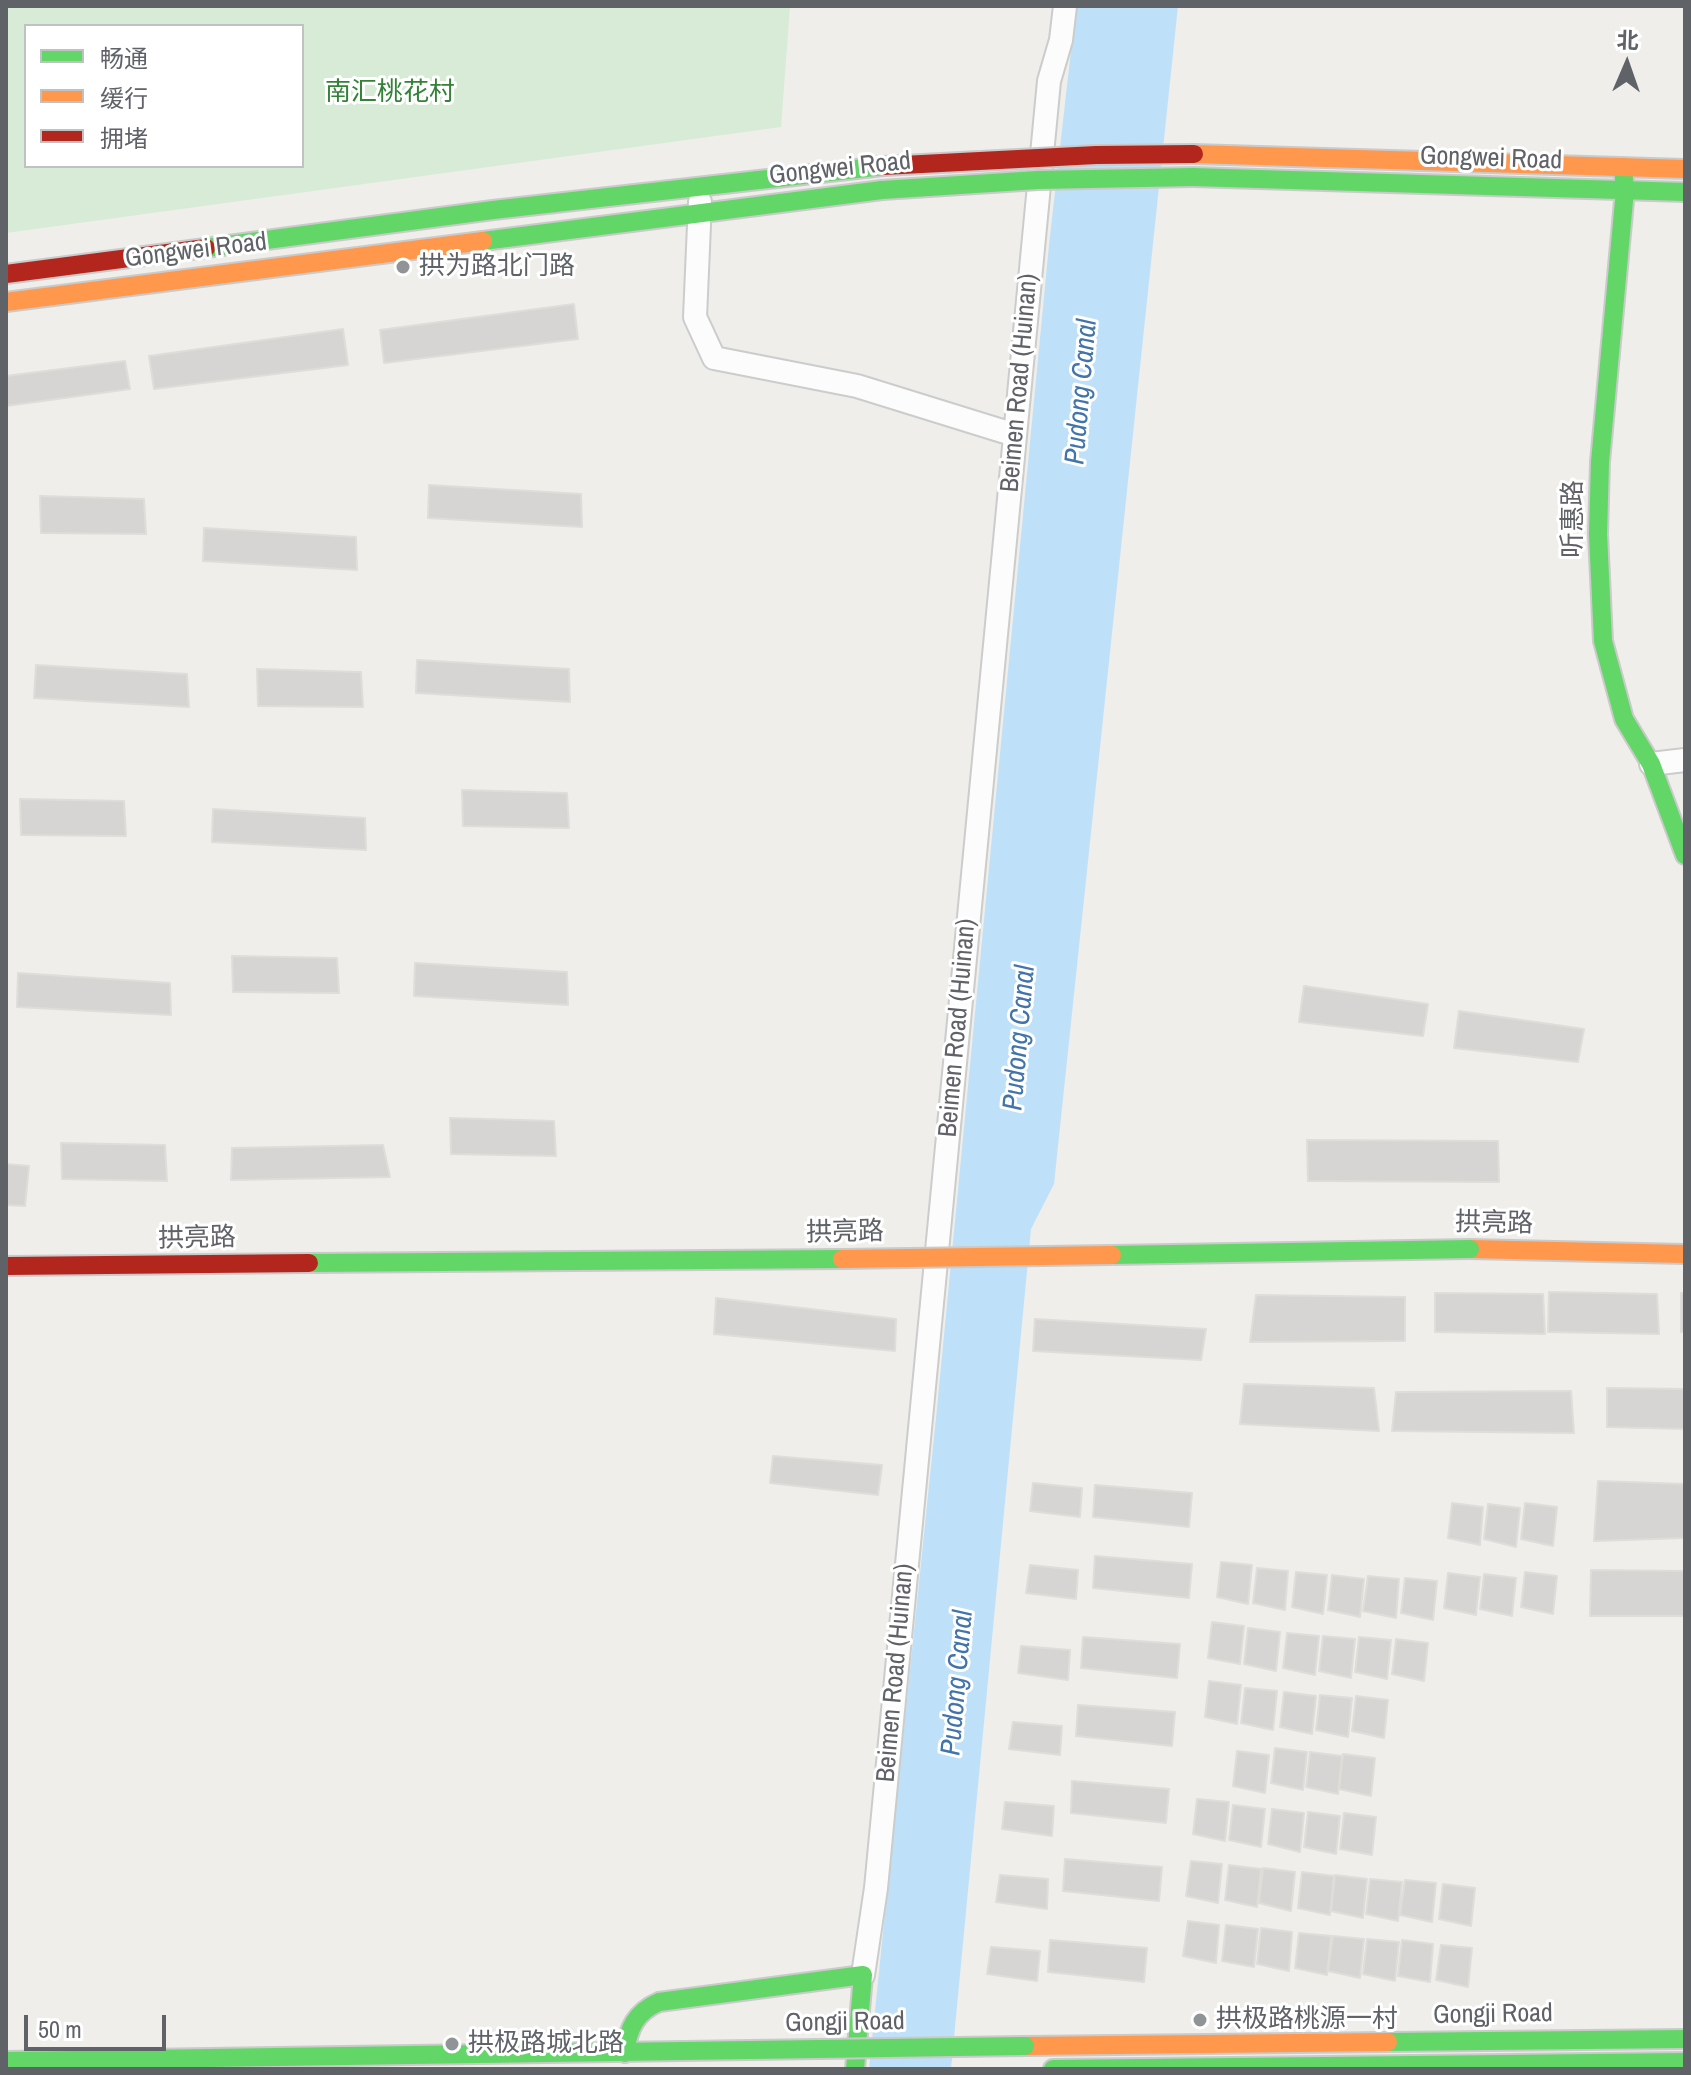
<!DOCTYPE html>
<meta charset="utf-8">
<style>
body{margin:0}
#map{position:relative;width:1691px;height:2075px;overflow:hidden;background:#efeeea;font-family:"Archivo Narrow","Noto Sans SC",sans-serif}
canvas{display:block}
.frame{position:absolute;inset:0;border:8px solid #5f6368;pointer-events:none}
.legend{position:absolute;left:24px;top:24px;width:280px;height:144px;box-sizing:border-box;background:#fff;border:2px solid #bfc1c3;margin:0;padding:10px 14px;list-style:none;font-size:24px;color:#5f6368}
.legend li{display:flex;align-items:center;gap:16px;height:40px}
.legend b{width:40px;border:2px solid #bfc1c3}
.north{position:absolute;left:1587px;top:24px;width:80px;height:80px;-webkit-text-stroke:6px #fff;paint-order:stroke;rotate:2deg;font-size:22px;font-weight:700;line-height:32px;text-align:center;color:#5f6368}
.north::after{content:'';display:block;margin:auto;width:28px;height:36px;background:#5f6368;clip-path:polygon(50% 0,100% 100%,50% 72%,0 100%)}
.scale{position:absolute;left:24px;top:2015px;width:142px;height:36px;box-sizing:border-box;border:4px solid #5f6368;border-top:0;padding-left:10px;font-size:24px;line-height:28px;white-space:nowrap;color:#5f6368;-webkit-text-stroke:6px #fff;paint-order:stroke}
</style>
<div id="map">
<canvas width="1691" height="2075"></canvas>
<div class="frame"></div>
<ul class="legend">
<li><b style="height:10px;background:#63d668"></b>畅通</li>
<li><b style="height:10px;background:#ff974d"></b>缓行</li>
<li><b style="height:10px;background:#b3261e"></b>拥堵</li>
</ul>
<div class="north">北</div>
<div class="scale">50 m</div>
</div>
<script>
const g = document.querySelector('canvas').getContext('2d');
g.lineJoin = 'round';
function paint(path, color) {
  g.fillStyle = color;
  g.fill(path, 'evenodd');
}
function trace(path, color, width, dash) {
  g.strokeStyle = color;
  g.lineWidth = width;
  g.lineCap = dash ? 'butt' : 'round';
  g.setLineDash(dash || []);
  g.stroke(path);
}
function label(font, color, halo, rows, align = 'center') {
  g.font = font + ' "Archivo Narrow","Noto Sans SC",sans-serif';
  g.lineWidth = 6;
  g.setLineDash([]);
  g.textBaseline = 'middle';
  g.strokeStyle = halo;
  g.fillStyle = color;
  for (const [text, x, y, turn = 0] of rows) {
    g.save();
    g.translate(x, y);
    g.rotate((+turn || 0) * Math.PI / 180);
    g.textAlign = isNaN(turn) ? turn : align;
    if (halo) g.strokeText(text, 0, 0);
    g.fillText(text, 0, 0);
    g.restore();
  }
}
paint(new Path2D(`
 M6,6H790L781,127L6,233ZM26,26H302V166H26Z`), '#d8ebd6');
paint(new Path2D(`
 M1076,6H1178L1054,1184L1031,1229L951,2069H869L937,1408L1049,245Z`), '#bfe0f9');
const building = new Path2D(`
 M574,304L578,339L384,363L380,330Z
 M343,329L348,365L154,389L149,356Z
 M125,361L130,389L6,406V376Z
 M429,485L581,494L582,527L428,518Z
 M40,496L144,499L146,534L41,533Z
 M204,528L356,537L357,570L203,561Z
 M417,660L569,669L570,702L416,693Z
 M36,665L187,674L189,707L34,698Z
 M257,669L361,672L363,707L258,706Z
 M462,790L567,793L569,828L463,826Z
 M20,799L124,801L126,836L21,835Z
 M213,809L365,818L366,850L212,842Z
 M232,956L337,958L339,993L233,992Z
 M415,963L567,972L568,1005L414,996Z
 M18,973L170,983L171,1015L17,1007Z
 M1304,986L1428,1004L1423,1036L1299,1022Z
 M1459,1011L1584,1029L1578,1062L1454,1048Z
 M450,1118L554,1121L556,1156L451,1154Z
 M1307,1140L1498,1141L1499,1182L1308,1181Z
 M61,1143L165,1145L167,1181L62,1179Z
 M383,1145L390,1177L231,1180L232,1148Z
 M6,1164L29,1166L25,1206L6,1205Z
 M1549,1292L1657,1294L1659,1334L1548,1332Z
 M1435,1293L1543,1294L1545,1334L1435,1332Z
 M1681,1293H1685V1332H1681Z
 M1256,1295L1405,1297V1341L1250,1342Z
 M716,1298L896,1319L895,1351L714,1334Z
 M1035,1319L1206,1329L1201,1360L1033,1351Z
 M1244,1384L1374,1388L1379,1431L1240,1424Z
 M1607,1388L1685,1389V1429L1607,1427Z
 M1571,1391L1574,1433L1392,1431L1396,1392Z
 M773,1456L882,1465L878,1495L770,1483Z
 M1598,1481L1685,1484V1538L1594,1541Z
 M1033,1483L1082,1488L1080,1517L1030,1511Z
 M1095,1485L1192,1493L1189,1527L1093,1517Z
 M1452,1503L1483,1507L1480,1545L1448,1538Z
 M1525,1503L1557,1507L1553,1546L1521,1539Z
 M1488,1504L1520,1508L1516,1547L1484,1539Z
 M1095,1556L1192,1564L1189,1598L1093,1588Z
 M1221,1562L1252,1565L1248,1604L1217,1597Z
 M1030,1565L1078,1570L1076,1599L1026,1593Z
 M1257,1568L1288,1571L1285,1610L1253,1603Z
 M1591,1570L1685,1571V1616H1590Z
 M1296,1572L1327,1575L1323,1614L1292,1607Z
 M1525,1572L1557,1576L1553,1614L1521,1607Z
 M1448,1573L1480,1577L1476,1615L1444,1608Z
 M1484,1574L1516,1578L1512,1616L1480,1609Z
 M1332,1575L1364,1579L1360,1617L1328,1610Z
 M1368,1576L1399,1579L1396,1618L1363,1611Z
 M1405,1578L1437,1581L1433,1620L1401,1613Z
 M1212,1622L1244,1626L1240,1664L1208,1658Z
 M1248,1628L1280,1632L1276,1671L1244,1664Z
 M1287,1633L1319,1636L1315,1675L1283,1668Z
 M1323,1636L1355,1639L1351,1678L1319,1671Z
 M1083,1637L1180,1644L1177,1678L1081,1668Z
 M1359,1637L1391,1640L1387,1679L1355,1672Z
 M1396,1639L1428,1643L1424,1681L1392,1674Z
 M1021,1646L1070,1650L1068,1680L1018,1673Z
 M1209,1681L1241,1685L1237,1724L1205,1717Z
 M1245,1688L1277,1691L1273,1730L1241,1723Z
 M1284,1692L1316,1696L1312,1734L1280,1727Z
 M1320,1695L1352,1698L1348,1737L1316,1730Z
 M1356,1696L1388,1700L1384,1738L1352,1731Z
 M1078,1705L1175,1712L1172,1746L1076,1736Z
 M1013,1722L1062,1726L1060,1755L1009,1749Z
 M1275,1748L1307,1752L1303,1790L1271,1783Z
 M1237,1751L1269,1755L1265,1793L1233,1786Z
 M1310,1752L1342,1756L1338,1794L1306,1787Z
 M1343,1754L1375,1758L1371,1796L1339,1789Z
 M1072,1781L1169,1789L1166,1823L1071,1813Z
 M1197,1799L1229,1802L1225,1841L1193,1834Z
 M1005,1802L1054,1806L1052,1836L1002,1829Z
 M1233,1805L1265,1809L1261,1847L1229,1840Z
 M1272,1809L1304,1813L1300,1852L1268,1844Z
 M1308,1812L1340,1816L1336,1854L1304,1847Z
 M1344,1813L1376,1817L1372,1855L1340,1849Z
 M1065,1859L1162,1867L1159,1901L1063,1891Z
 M1191,1861L1222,1864L1218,1903L1186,1896Z
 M1229,1865L1261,1869L1257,1907L1225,1900Z
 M1263,1868L1295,1872L1291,1911L1259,1903Z
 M1302,1872L1334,1876L1330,1915L1298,1908Z
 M1000,1875L1048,1879L1047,1909L996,1902Z
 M1335,1875L1367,1879L1363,1918L1331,1911Z
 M1370,1879L1402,1882L1398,1921L1366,1914Z
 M1405,1880L1436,1883L1432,1922L1400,1915Z
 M1443,1884L1475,1888L1471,1926L1439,1919Z
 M1188,1921L1219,1925L1216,1963L1183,1956Z
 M1226,1925L1258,1929L1254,1967L1222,1961Z
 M1261,1928L1292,1932L1289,1971L1257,1964Z
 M1299,1933L1331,1936L1327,1975L1295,1968Z
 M1333,1936L1364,1939L1360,1978L1328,1971Z
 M1367,1939L1399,1942L1395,1981L1363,1974Z
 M1050,1940L1147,1948L1144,1982L1048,1972Z
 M1402,1940L1433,1944L1430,1982L1398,1976Z
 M1441,1945L1472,1948L1468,1987L1436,1980Z
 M991,1947L1040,1951L1037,1981L987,1974Z`);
paint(building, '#d6d5d3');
trace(building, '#deddd9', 2);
const street = new Path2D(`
 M700,202L695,317L714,358L857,386L1015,435
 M1651,764L1685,760
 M863,1975L876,1888L1049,81L1061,40L1065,6`);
const fast = new Path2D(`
 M1623,167L1625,190L1600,462L1598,534L1603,641L1624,719L1651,764L1685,855
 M1193,177L1685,192
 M483,241L882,190
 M206,248L493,210L883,166
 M309,1263L842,1259
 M1388,2042L1685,2039
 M625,2053C628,2028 636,2012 659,2002L863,1975L855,2069
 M6,2061L818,2049
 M1053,2069L1685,2062`);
const slow = new Path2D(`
 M1194,154L1685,169
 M6,302L483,241
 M1470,1249L1685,1254
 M1025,2046L1388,2042`);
const jam = new Path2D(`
 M6,274L206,248
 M6,1266L309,1263`);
trace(street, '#cbcccc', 26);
trace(fast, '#cacacb', 22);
trace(slow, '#cacacb', 22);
trace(jam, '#cacacb', 22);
trace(street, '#fdfcfc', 22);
trace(fast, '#63d668', 18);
trace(slow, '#ff974d', 18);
trace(jam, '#b3261e', 18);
const fastBridge = new Path2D(`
 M882,190L1038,180L1193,177
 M1112,1255L1470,1249
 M818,2049L1025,2046`);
const slowBridge = new Path2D(`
 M842,1259L1112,1255`);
const jamBridge = new Path2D(`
 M883,166L1096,155L1194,154`);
trace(fastBridge, '#cacacb', 22, []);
trace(slowBridge, '#cacacb', 22, []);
trace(jamBridge, '#cacacb', 22, []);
trace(fastBridge, '#63d668', 18);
trace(slowBridge, '#ff974d', 18);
trace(jamBridge, '#b3261e', 18);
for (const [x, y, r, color] of [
 [403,267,8,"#919496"],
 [1200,2020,8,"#919496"],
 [452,2044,8,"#919496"]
]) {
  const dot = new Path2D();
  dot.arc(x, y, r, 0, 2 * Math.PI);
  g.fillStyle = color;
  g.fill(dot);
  trace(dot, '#fff', 3);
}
label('26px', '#348238', '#fff', [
 ["南汇桃花村",390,93]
]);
label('26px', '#5f6368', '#fff', [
 ["Gongwei Road",1491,159,2],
 ["Gongwei Road",840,169,-6],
 ["Gongwei Road",196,251,-7],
 ["Beimen Road (Huinan)",1020,383,-85],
 ["听惠路",1574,519,-90],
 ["Beimen Road (Huinan)",958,1028,-85],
 ["拱亮路",1494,1224,1],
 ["拱亮路",845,1233,-1],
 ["拱亮路",197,1239,-1],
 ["Beimen Road (Huinan)",896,1673,-85],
 ["Gongji Road",1493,2015,-1],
 ["Gongji Road",845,2023,-1]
]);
label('26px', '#5f6368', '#fff', [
 ["拱为路北门路",419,267],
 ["拱极路桃源一村",1216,2020],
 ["拱极路城北路",468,2044]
], 'left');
label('italic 28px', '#4174aa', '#fff', [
 ["Pudong Canal",1082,392,-85],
 ["Pudong Canal",1020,1038,-85],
 ["Pudong Canal",958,1683,-85]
]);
</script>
